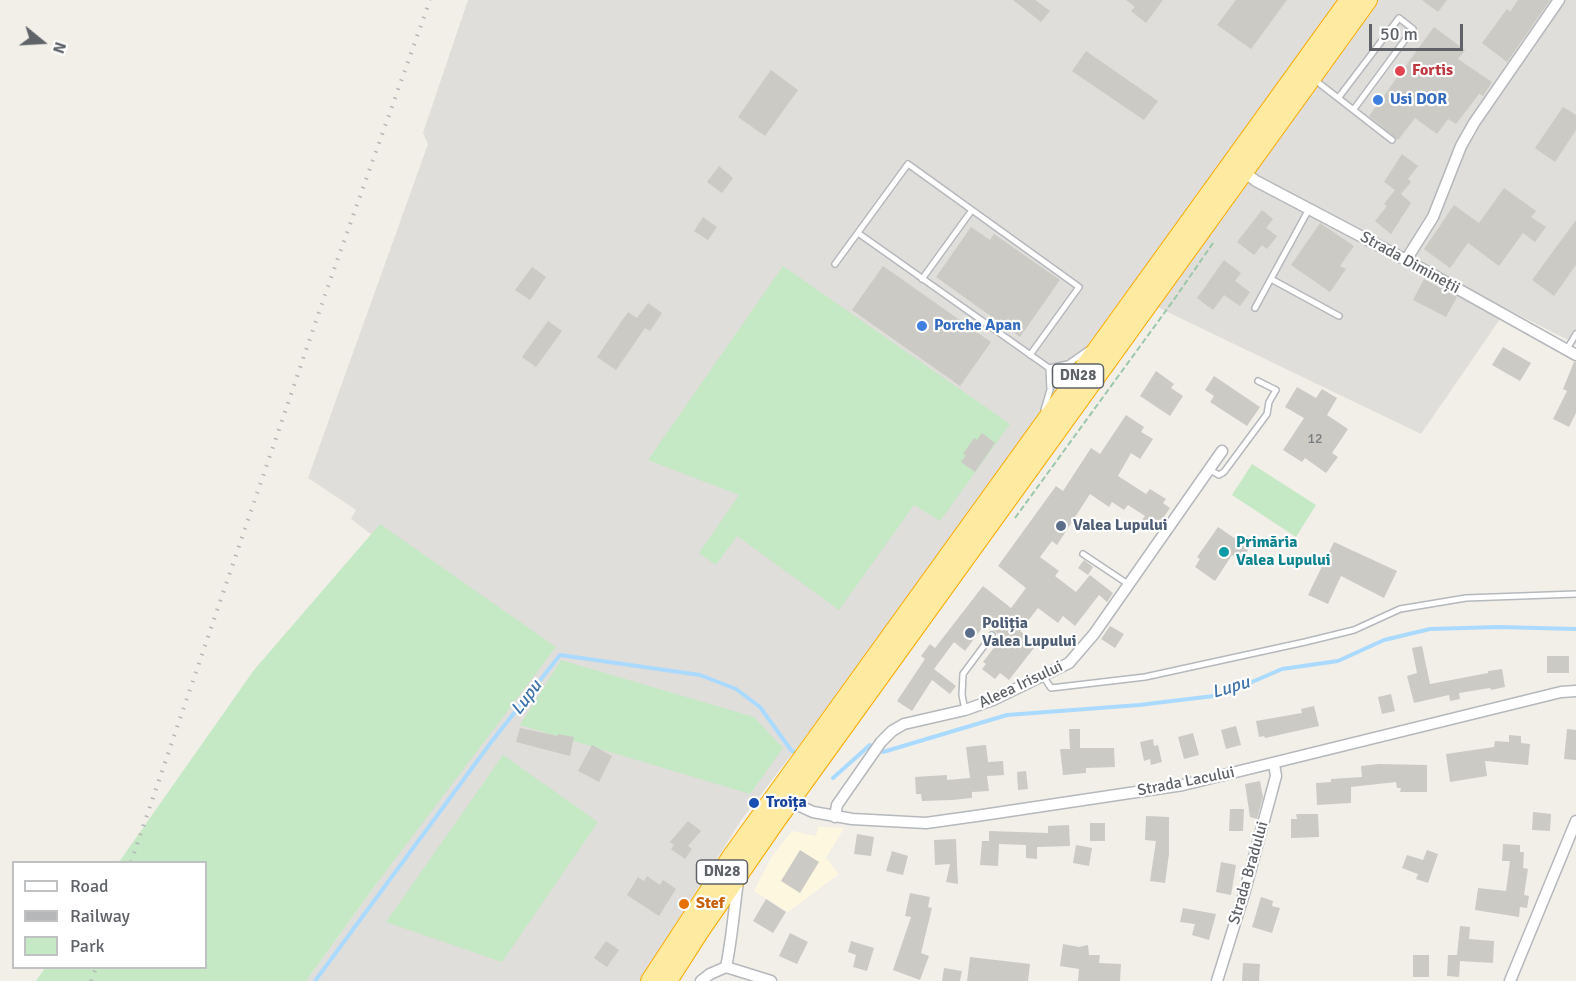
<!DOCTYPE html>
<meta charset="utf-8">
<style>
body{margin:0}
#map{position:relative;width:1576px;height:981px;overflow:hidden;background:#f1efe8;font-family:Signika,sans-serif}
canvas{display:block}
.legend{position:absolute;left:12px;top:861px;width:195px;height:108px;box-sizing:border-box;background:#fff;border:2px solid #bfc1c3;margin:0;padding:8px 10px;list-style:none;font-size:18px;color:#5f6368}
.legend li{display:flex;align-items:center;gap:12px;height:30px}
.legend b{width:30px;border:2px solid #bfc1c3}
.north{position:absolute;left:12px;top:12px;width:60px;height:60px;-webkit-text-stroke:4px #fff;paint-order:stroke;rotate:108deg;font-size:16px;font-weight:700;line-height:24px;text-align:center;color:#5f6368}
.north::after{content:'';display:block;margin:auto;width:21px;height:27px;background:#5f6368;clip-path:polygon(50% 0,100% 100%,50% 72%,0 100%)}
.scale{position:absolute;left:1369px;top:24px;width:94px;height:27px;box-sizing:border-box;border:3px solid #5f6368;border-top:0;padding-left:8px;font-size:18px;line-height:21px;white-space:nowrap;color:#5f6368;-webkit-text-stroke:4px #fff;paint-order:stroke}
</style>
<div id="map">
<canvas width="1576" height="981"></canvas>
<ul class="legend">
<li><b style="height:8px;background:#fff"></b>Road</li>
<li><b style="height:8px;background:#b6b7b8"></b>Railway</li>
<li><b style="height:16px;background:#c5e8c5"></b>Park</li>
</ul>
<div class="north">N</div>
<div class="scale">50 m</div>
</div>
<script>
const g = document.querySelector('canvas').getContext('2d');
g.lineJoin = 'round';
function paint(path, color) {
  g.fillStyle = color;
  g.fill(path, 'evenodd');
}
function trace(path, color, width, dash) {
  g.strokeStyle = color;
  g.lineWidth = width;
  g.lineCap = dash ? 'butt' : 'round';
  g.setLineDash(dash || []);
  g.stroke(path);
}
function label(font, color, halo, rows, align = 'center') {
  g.font = font + ' Signika,sans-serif';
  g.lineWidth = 4.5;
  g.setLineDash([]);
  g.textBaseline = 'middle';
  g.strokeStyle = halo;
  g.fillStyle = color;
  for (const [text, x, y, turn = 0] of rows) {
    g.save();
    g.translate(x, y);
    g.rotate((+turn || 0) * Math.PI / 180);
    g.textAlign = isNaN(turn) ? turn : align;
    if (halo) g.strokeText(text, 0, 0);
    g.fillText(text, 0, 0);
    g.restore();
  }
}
paint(new Path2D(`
 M818,827L844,828L826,858L839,874L788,912L754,891L772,856L792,831L816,836Z`), '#fef7e0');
paint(new Path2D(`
 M468,0H1576V344L1507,309L1421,434L1126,292L943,549L802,741L742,819L640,981H306L377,883L380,524L372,535L351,519L356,510L308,478L428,144L423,133Z`), '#e0deda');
paint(new Path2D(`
 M783,266L1010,424L940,521L914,505L839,610L737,536L716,565L699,553L739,495L648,460Z
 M1252,464L1316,505L1296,537L1232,495Z
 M380,524L556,647L377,883L306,981H36L45,968H206V862H119L254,670Z
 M561,660L754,717L783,748L750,794L520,725Z
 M503,755L598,822L502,962L386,922Z`), '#c5e8c5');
trace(new Path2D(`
 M883,752L1007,715L1139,705L1222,695L1282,669L1338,661L1384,640L1430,629L1498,627L1576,629
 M833,778L870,745
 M315,981L492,741L560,655L700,675L736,689L760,707L791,750L799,755`), '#aadaff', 4);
paint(new Path2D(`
 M1013,0H1035L1050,11L1041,22Z
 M1126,0H1163L1146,23L1131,11L1135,7Z
 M1236,0H1287L1251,49L1217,25Z
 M1422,0H1447L1438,12Z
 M1518,0H1550L1507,62L1482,43L1507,9L1510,12Z
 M1434,27L1465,50L1458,59L1492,82L1483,96L1479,94L1456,124L1448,119L1437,134L1415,118L1398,140L1369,116Z
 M1086,51L1158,101L1144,120L1072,71Z
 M771,70L798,90L765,136L738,117Z
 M1563,107L1576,115V130L1555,162L1535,148Z
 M1402,154L1418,166L1408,179L1411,182L1401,194L1411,203L1391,234L1375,221L1387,206L1384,204L1395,190L1384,182Z
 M719,166L733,178L722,193L707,182Z
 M1504,188L1536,211L1531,217L1546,227L1535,242L1523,233L1499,266L1468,243L1450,268L1424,249L1454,205L1479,223Z
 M1262,210L1273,219L1266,228L1277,236L1267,249L1262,245L1254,255L1237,242Z
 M703,217L717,227L708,240L694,231Z
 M1576,220V265L1554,296L1532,280Z
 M1320,223L1354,246L1340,266L1346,269L1330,292L1291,265Z
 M971,227L990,240L994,234L1060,280L1020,337L936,277Z
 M1224,260L1241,273L1235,281L1250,292L1240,306L1224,295L1213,310L1197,298Z
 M883,266L991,342L960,386L852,310Z
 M532,267L546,277L530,300L515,290Z
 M1424,279L1457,297L1446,317L1413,300Z
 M648,303L662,313L650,331L645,328L616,370L597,357L628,312L637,318Z
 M548,321L562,331L536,367L522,357Z
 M1503,347L1531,363L1520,381L1492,365Z
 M1574,362H1576V413L1569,427L1553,419L1567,391L1563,389Z
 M1156,371L1174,384L1171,388L1183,396L1170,416L1140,396Z
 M1214,376L1260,407L1247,426L1210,402L1214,396L1205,390Z
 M1297,387L1316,398L1322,389L1337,398L1327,415L1348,429L1332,453L1338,457L1326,473L1305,458L1302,462L1283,450L1304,418L1285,407Z
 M1126,415L1144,427L1141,432L1153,439L1140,459L1131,453L1118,476L1146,494L1150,489L1166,499L1163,503L1170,508L1155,530L1141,521L1145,516L1128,505L1124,510L1112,502L1109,507L1090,494L1057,545L1052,541L1040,557L1059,571L1055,576L1076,592L1090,575L1113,593L1107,602L1099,595L1075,626L1063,616L1058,623L1038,608L1020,631L1037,644L1009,680L1000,673L995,679L982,669L986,664L983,662L1002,637L985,624L965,651L954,642L934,669L956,686L950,694L932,680L912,711L897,701L925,659L921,656L930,644L935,648L983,586L1011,608L1026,588L998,566L1056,486L1063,491L1091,448L1100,454Z
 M982,433L995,443L975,472L961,462L966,455L963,454L974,438L977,440Z
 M1218,527L1249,548L1241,561L1232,555L1215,581L1195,567L1200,559L1197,557Z
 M1334,542L1397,571L1384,598L1341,576L1328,604L1308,595Z
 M1084,560L1093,567L1088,575L1078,568Z
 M1110,626L1124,634L1115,648L1101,639Z
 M1422,646L1430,684L1488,673V671L1502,669L1505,687L1491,690L1490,688L1459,693L1460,699L1450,701L1449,695L1414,703L1407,676L1417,673L1412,648Z
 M1547,656H1569V673H1547Z
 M1391,694L1395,711L1382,714L1378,697Z
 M1314,706L1319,726L1265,738L1264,736L1259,737L1256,721L1302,713L1301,709Z
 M1236,726L1241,745L1226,749L1221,730Z
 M520,728L558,736V734L574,737L570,756L516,742Z
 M1069,729H1080V748H1114L1115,767L1086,768V773L1063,775L1060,749H1070Z
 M1567,729L1576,730V760L1564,759Z
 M1193,733L1199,755L1184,759L1178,737Z
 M1509,735L1521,736V743L1530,744L1528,765L1485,761L1487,776L1450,782L1446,754L1494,747L1495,741L1509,742Z
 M1153,739L1154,746L1158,745L1162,762L1151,765L1150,759L1144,761L1140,742Z
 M592,745L612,756L599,782L578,771Z
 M986,745L988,762L1003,761L1004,775L987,776L989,791L972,792V798L952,800L922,801L921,794H916L915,777L947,775V780L970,778L966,747Z
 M1379,764L1427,765V792H1400L1401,788H1397L1396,782L1351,787V803L1317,805L1316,783L1331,782V779L1362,777L1361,766Z
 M1026,771L1028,789L1018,790L1017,772Z
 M1260,781L1263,797L1257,819L1250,817L1245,784Z
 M1230,809H1244L1243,831H1229Z
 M1533,812L1551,814L1550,831L1532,830Z
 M1296,814H1318L1319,837L1291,838V819H1297Z
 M1146,816L1169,817V854L1165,883L1150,881L1156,841L1145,840Z
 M688,821L701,831L688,846L692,849L685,859L671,849L674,845L670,842Z
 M1090,823H1105V841H1090Z
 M1069,825L1070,846L1037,847V859L1026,858V845L999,844L998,866L980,865L982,841H989V831L1048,833V826Z
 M857,834L874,837L871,856L854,854Z
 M956,839L957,864L958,884L946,882L950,864L935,865L934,840Z
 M1503,844L1520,845V852H1524L1523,868L1528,869L1524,895L1529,896L1527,908L1520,907L1519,917L1475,910L1478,888L1506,891L1510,861H1502Z
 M1076,845L1092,848L1089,866L1073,863Z
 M800,850L819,862L800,893L781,881Z
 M1427,850L1438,854L1428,883L1416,879L1418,874L1402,868L1407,855L1423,860Z
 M892,851L908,856L903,875L886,871Z
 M1221,862L1236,865L1231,895L1216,892Z
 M647,876L660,885L663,880L676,889L659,916L627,895L638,877L644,881Z
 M910,893L930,897L928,907L932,908L921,953L929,956L920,980L893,970L911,917L905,916Z
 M1261,897L1273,901L1272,906L1280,908L1272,933L1252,927Z
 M766,899L786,912L773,933L753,921Z
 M1183,908L1216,914L1209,940L1192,935L1195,924L1180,922Z
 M1460,926L1470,927L1469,939L1494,941L1493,963L1460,961L1459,977L1447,976L1448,955H1457Z
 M790,933L808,942L797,964L779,956Z
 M606,941L619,950L607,967L594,958Z
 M851,941L874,948L867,971L853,967L856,955L848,952Z
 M1063,944L1079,947L1088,945L1089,955H1100L1099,963L1121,964L1120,981H1078L1079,969L1060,966Z
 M1413,955H1429V977H1413Z
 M970,957L1030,964L1028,981H967Z
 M1243,963L1260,964L1259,981H1242Z
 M944,968L962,971L960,981H942Z`), '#cccac5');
const service = new Path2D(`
 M1315,80L1392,140
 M1339,97L1399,18L1413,29L1354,109
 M858,233L1049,368
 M835,264L908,164L1079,287L1030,355
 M922,279L972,210
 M1271,279L1339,316
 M1255,308L1309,209
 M1567,349L1576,334
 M1044,410L1050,390L1049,368L1068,364L1088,350
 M1210,470L1219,475L1224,472L1267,414L1269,402L1276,390L1258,381
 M1083,554L1128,584
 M1043,676L1051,688L1145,677L1305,642L1354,630L1400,609L1466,598L1576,594
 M965,710L962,695L963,674L992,635`);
const minor = new Path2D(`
 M1244,172L1256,181L1406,260L1576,355
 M1406,260L1433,217L1461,146L1474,123L1559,0
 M791,802L813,812L852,819L926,823L976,816L1183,785L1561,692L1576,691
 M835,817L837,805L881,742L892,731L904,724L965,710L993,700L1069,663L1094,634L1222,451
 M726,967C732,939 734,909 738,881
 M701,981L710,974L726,967L771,981
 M1217,981L1244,894L1276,776L1274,764
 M1510,981L1576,821`);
const trunk = new Path2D(`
 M650,981L733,854L1349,0
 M668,981L700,931L776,821L1368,0`);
trace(service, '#b5b8bc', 8);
trace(minor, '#b5b8bc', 13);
trace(trunk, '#f9ab00', 20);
trace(new Path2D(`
 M1015,518L1173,301L1213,243`), '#9cc7a9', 2, [6, 3]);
trace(service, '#fff', 5);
trace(minor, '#fff', 10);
trace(trunk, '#feeaa1', 18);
trace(new Path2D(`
 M131,862L327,289L430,0
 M91,981L96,968`), '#b6b7b8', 4, [1.5, 8]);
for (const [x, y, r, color] of [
 [1400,71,6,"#e0444e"],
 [1378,100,6,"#3f7fe0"],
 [922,326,6,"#3f7fe0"],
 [1061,526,6,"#5c6f8a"],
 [1224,552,6,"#0f9aa8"],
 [970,633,6,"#5c6f8a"],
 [754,803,6,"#1a4fb4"],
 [684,904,6,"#e8710a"]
]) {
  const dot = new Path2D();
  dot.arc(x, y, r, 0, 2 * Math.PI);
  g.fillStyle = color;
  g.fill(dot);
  trace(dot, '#fff', 2);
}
label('14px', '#7a7d7f', null, [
 ["12",1315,439]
]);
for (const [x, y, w] of [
 [1078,376,51],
 [722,872,51]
]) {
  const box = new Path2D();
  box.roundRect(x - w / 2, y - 12, w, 24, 4.5);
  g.fillStyle = '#fff';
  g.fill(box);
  trace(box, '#5f6368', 1.5);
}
label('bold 15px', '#5f6368', null, [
 ["DN28",1078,376],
 ["DN28",722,872]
]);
label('bold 16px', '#be3a42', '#fff', [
 ["Fortis",1412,71]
], 'left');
label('bold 16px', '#366cbe', '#fff', [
 ["Usi DOR",1390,100],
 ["Porche Apan",934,326]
], 'left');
label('16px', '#5f6368', '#fff', [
 ["Strada Dimineții",1410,263,29],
 ["Aleea Irisului",1021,685,-25],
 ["Strada Lacului",1186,782,-11],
 ["Strada Bradului",1249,873,-74]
]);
label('bold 16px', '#4e5e75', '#fff', [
 ["Valea Lupului",1073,526],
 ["Poliția",982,624],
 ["Valea Lupului",982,642]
], 'left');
label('bold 16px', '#0d838f', '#fff', [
 ["Primăria",1236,543],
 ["Valea Lupului",1236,561]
], 'left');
label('bold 16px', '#164399', '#fff', [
 ["Troița",766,803]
], 'left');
label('bold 16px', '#c56008', '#fff', [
 ["Stef",696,904]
], 'left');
label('italic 18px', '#4174aa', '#fff', [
 ["Lupu",1231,688,-17],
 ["Lupu",527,698,-53]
]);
</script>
